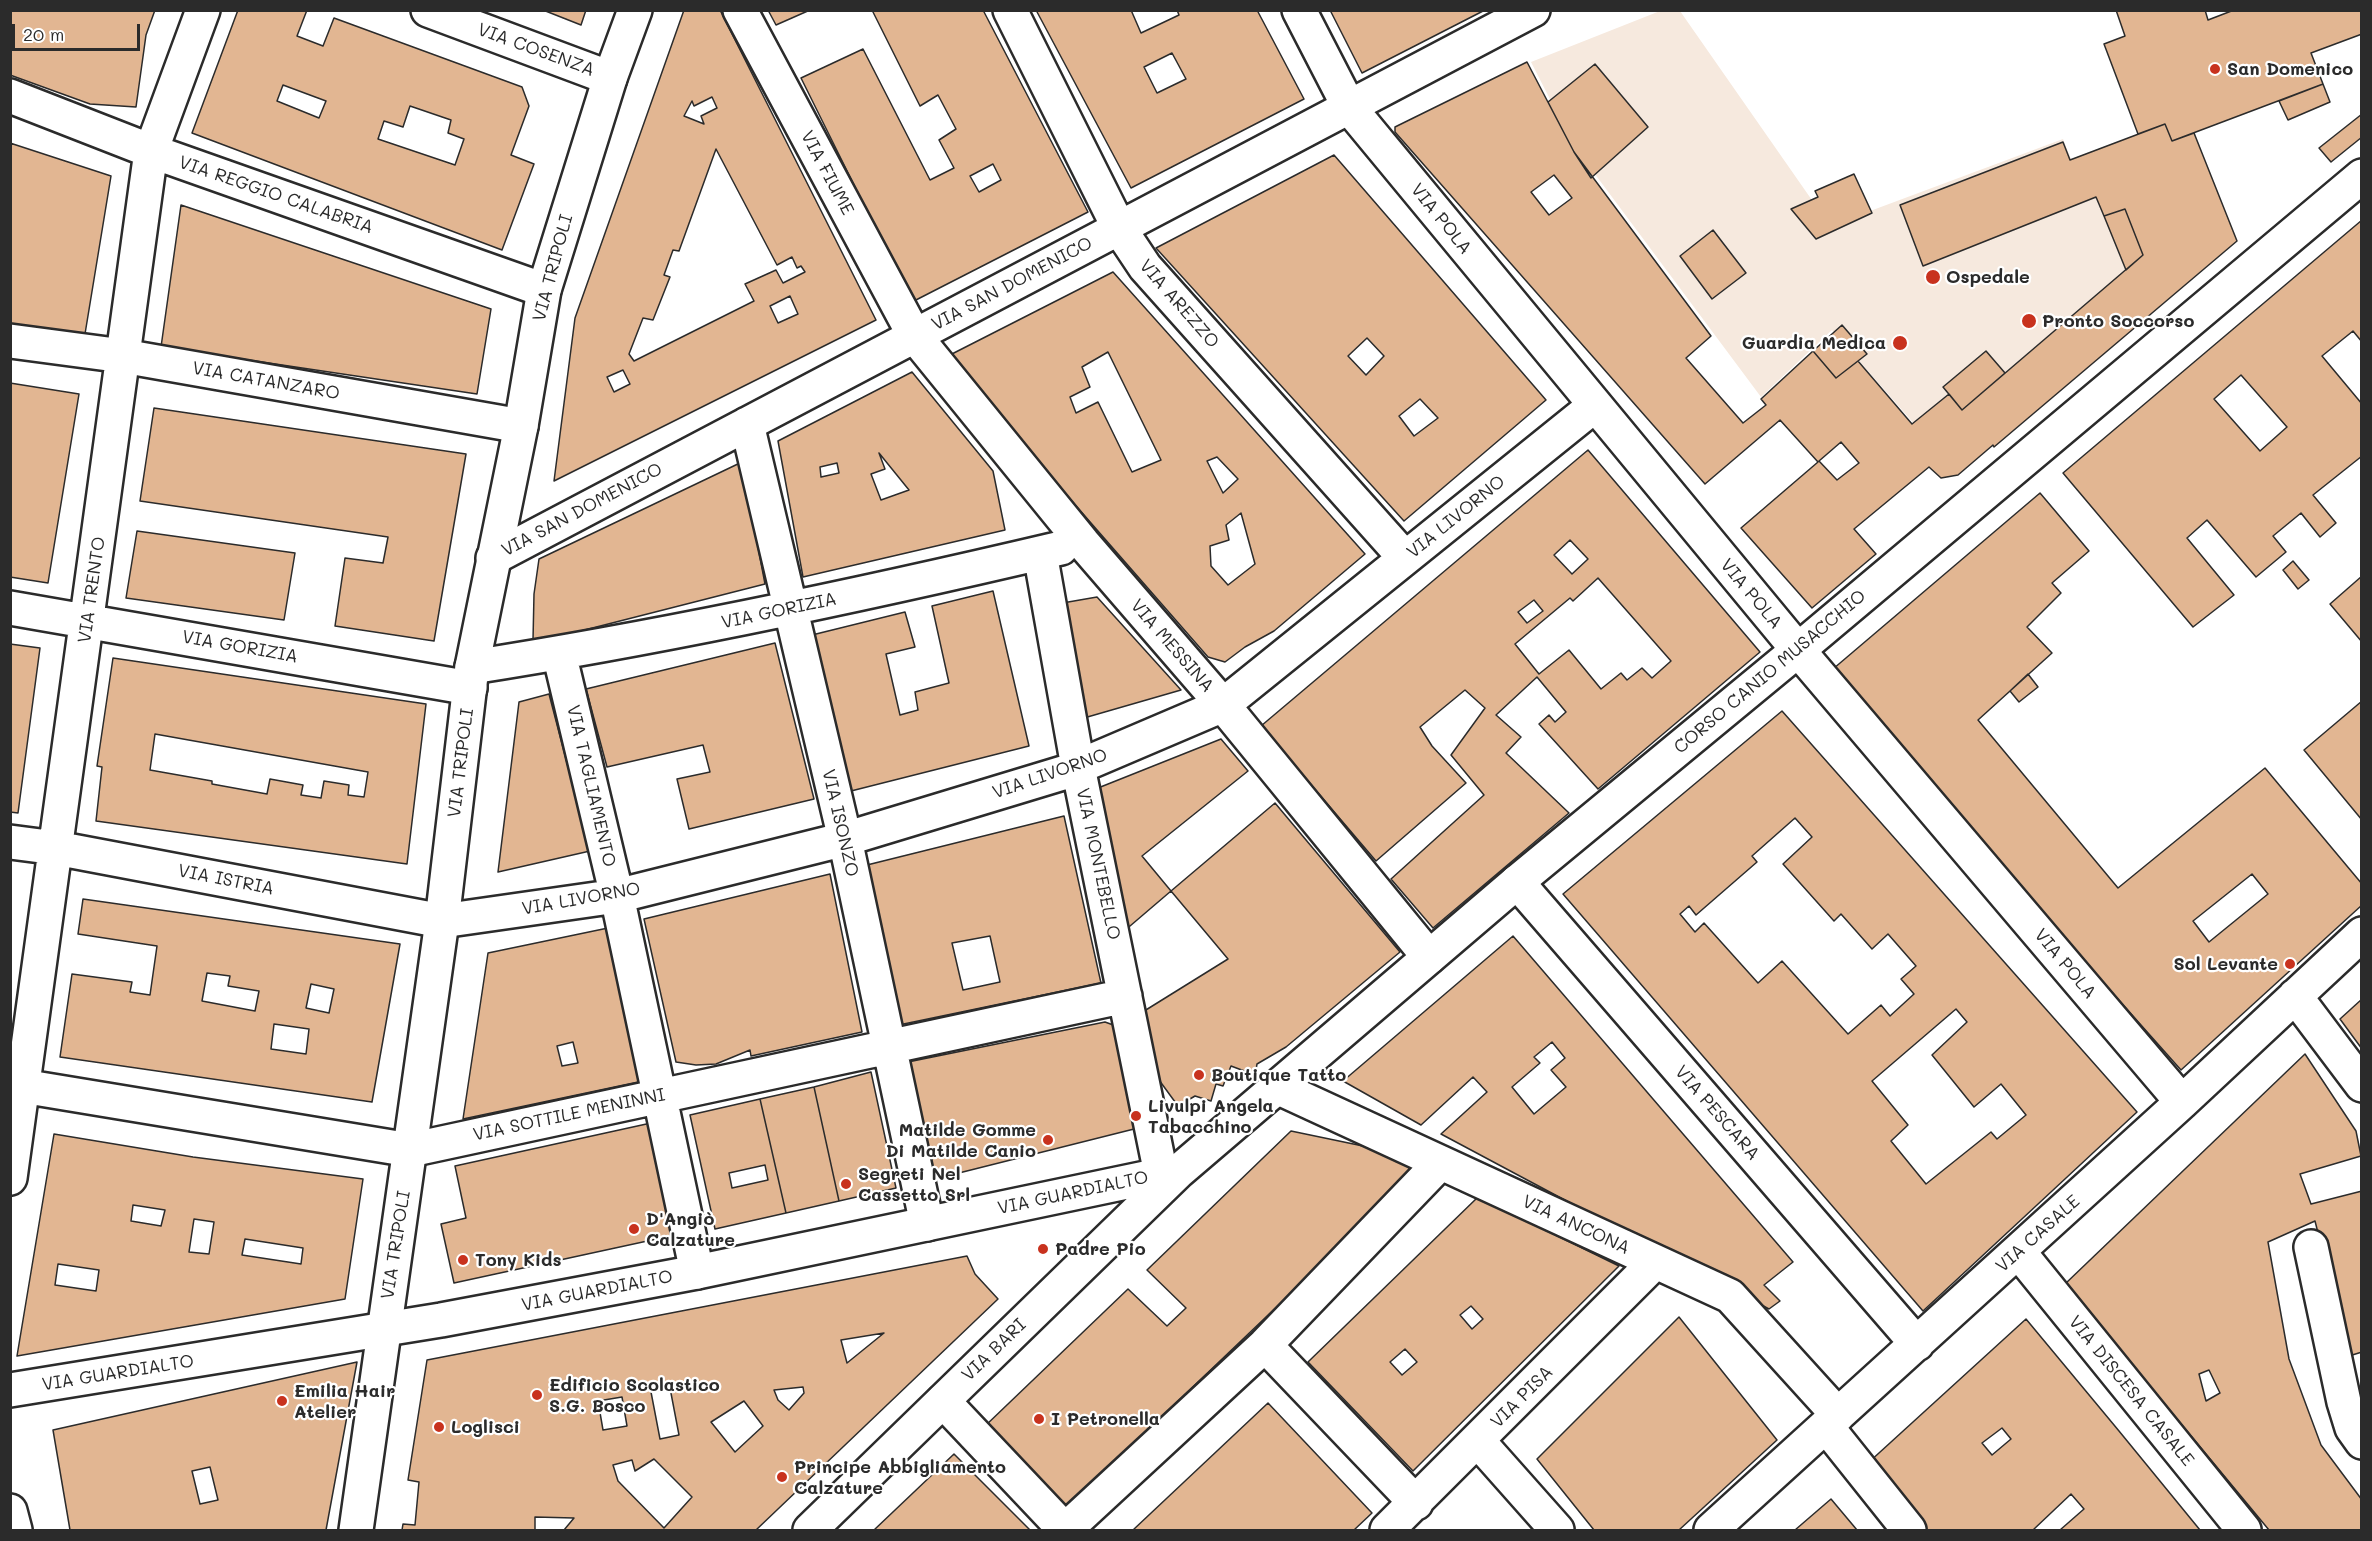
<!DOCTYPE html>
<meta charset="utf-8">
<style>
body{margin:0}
#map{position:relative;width:2372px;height:1541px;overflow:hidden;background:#fff;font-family:Mali,sans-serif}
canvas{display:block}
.frame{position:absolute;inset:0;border:12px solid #2b2b2b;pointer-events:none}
.scale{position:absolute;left:12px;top:24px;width:128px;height:27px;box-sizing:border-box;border:3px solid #2b2b2b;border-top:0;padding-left:8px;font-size:18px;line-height:21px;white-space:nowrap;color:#2b2b2b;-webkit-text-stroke:4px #fff;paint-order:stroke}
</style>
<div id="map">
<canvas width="2372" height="1541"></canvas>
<div class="frame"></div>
<div class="scale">20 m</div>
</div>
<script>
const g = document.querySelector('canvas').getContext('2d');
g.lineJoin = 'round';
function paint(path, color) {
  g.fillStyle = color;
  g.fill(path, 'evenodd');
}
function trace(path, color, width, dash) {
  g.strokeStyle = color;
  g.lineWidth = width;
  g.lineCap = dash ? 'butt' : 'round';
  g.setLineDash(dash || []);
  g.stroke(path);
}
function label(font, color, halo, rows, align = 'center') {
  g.font = font + ' Mali,sans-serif';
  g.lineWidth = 4.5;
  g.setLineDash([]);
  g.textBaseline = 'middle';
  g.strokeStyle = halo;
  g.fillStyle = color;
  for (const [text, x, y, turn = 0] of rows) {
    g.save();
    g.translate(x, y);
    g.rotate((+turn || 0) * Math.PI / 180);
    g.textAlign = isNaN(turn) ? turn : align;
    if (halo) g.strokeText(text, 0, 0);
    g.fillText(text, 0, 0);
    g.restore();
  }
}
paint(new Path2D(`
 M1660,11H1680L1830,226L2063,139L2071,159L2165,124L2171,142L2195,133L2234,241L1958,474L1832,330L1761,397L1574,146L1531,62Z`), '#f6e9de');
const building = new Path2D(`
 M10,10H155L146,35L136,107L90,104L10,75Z
 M238,10H307L297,36L323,46L334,18L522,87L529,106L511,155L534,164L502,250L192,133ZM283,85L326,101L319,118L277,101ZM410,106L451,120L448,133L464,139L455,165L378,139L384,121L403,127Z
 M543,10H586L581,25Z
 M684,10H720L876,320L554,481L575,318ZM712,97L717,108L701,116L704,124L684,116L692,101L694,106ZM716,149L777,265L792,257L797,268L801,266L805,272L783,283L776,270L745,284L754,301L634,361L629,354L643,318L653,320L670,277L664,275L673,250L679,251ZM790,296L798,314L778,323L770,306ZM623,370L630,384L614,392L607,377Z
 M768,10H810L776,25Z
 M872,10H983L1088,212L912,302L801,78L863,49L930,180L954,168L939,140L956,129L938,95L920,106ZM993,164L1001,180L979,192L970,176Z
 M1036,10H1131L1141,33L1179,15L1177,10H1257L1304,99L1131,188ZM1172,53L1186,79L1157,93L1144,67Z
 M1330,10H1485L1362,73Z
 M2116,10H2205L2208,20L2234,10H2362V34L2311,53L2323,84L2172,141L2165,124L2138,134L2104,44L2125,36Z
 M1527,62L1574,152L1711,336L1686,358L1743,423L1766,405L1761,399L1813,351L1836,378L1858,361L1912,424L1949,394L1962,410L2143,255L2125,209L2104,216L2096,197L1923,266L1900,205L2063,142L2070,160L2165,124L2172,141L2194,133L2237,241L1994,447L1993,445L1958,475L1941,478L1929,467L1854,529L1876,554L1812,608L1741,528L1818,462L1780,420L1705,484L1395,132V127ZM1554,175L1572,198L1549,215L1531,192ZM1841,442L1859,463L1837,480L1819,461Z
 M1595,64L1648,127L1591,178L1574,152L1548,102Z
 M2323,84L2330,102L2288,120L2279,101Z
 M2362,114V137L2331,162L2319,148Z
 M10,143L111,176L84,340L10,329Z
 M1334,155L1546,400L1404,521L1156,248ZM1367,338L1384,356L1366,375L1348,356ZM1420,399L1438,418L1414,436L1399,416Z
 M1854,174L1872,213L1816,239L1791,209L1818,197L1815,191Z
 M181,205L491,309L477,394L161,347Z
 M2125,209L2143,255L2126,270L2104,216Z
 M2362,220V342L2353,331L2322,356L2362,404V456L2313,495L2336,523L2320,537L2301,513L2273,536L2286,552L2256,577L2207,520L2187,538L2234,595L2193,627L2063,473ZM2241,375L2287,427L2260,451L2214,399Z
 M1713,230L1746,273L1712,299L1680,256Z
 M1113,272L1365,554L1274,631L1245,647L1225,662L1208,657L946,357ZM1108,352L1161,460L1132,472L1098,402L1076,413L1070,397L1090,387L1082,367ZM1217,457L1238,479L1223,493L1207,461ZM1241,513L1255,564L1228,585L1211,566L1210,546L1229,540L1226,525Z
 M1842,325L1867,354L1836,378L1813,351Z
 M1986,351L2005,373L1962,410L1943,387Z
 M912,372L993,471L1005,530L803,577L778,441ZM879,453L909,490L881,500L871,474L885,469ZM837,463L839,473L821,477L820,467Z
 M10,383L79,394L48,583L10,577Z
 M154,408L466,454L434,641L335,626L345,558L383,563L388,537L140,501Z
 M1588,450L1760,652L1598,789L1539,724L1549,715L1555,722L1566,712L1537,677L1496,715L1521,737L1506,753L1569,813L1433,928L1391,879L1484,795L1451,755L1485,708L1465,690L1420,727L1432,746L1466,783L1376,861L1261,726ZM1570,540L1588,559L1572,574L1554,555ZM1598,578L1671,661L1652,678L1642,668L1627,680L1621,673L1601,689L1569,650L1539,674L1515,644L1570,598L1573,601ZM1534,600L1543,611L1527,623L1518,612Z
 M742,462L765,584L565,635L533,640L534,594L539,559Z
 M2040,493L2089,551L2052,583L2061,593L2027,627L2052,653L1978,720L2118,888L2265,768L2362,884V905L2181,1070L2100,979L1833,669ZM2252,874L2268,894L2209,942L2193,921Z
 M137,531L295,553L284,620L126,598Z
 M2293,561L2309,580L2298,589L2283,570Z
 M2362,576V642L2330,604Z
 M993,591L1029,746L851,791L812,635L905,612L915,647L886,654L900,715L918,710L915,692L949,683L932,606Z
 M1097,597L1181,690L1077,720L1051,605Z
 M775,643L814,799L689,829L677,779L710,772L703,745L607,767L586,689Z
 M10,644L40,648L18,813L10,812Z
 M113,658L426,704L407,864L96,821L102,767L97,766ZM155,734L368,772L364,797L348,795L349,785L324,781L321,798L301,795L303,785L270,779L267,794L212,784V781L150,770Z
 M2028,674L2038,687L2019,702L2010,691Z
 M549,694L590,851L498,872L519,702Z
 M2362,701V820L2304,750Z
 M1782,711L2137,1112L1923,1311L1563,894ZM1795,818L1812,837L1783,864L1834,921L1841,914L1872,949L1888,934L1916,966L1901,979L1914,994L1890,1016L1881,1005L1848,1034L1782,961L1758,983L1704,923L1695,932L1680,914L1689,906L1696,915L1757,862L1752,856ZM1956,1009L1967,1022L1932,1055L1974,1107L2001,1084L2026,1115L1997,1139L1991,1132L1926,1184L1891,1141L1908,1125L1872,1081Z
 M1221,739L1248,771L1142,856L1171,891L1123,932L1093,790Z
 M1275,803L1400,952L1286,1047L1257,1064L1255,1075L1231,1066L1223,1086L1216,1084L1211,1101L1195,1096L1178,1106L1151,1069L1141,1013L1228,959L1171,891Z
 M1064,816L1101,983L894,1026L867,865ZM990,936L1000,982L963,990L952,943Z
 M830,874L862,1032L751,1056L750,1050L716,1064L696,1065L676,1062L644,919Z
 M83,899L400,944L372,1102L60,1057L72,974L132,982L130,992L150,995L157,946L78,934ZM207,973L230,976L228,986L259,991L255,1011L202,1001ZM311,984L334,989L329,1013L306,1008ZM274,1024L309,1029L306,1054L271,1049Z
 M608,928L643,1081L463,1119L488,953ZM573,1042L578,1063L562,1066L557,1046Z
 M1513,936L1793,1262L1764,1285L1780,1301L1769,1309L1441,1134L1487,1092L1473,1077L1421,1125L1343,1081ZM1552,1042L1565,1058L1551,1070L1566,1087L1534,1114L1512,1087L1540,1063L1534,1057Z
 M2362,999V1049L2340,1019Z
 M1105,1022L1116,1026L1138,1128L931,1180L903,1063Z
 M2305,1054L2356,1131L2361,1156L2300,1174L2311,1204L2362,1191V1352L2349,1356L2315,1221L2268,1242L2289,1359L2321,1445L2362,1500V1530H2269L2065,1284ZM2209,1370L2220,1393L2206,1401L2199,1374Z
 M871,1072L896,1188L839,1201L814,1087Z
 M814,1087L839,1201L786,1213L760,1099Z
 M760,1099L786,1213L715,1229L690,1115ZM765,1165L768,1180L732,1188L729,1173Z
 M651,1123L675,1235L454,1283L441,1224L466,1218L455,1166Z
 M1291,1131L1387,1151L1422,1168L1064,1510L984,1427L1128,1289L1167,1326L1186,1308L1147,1270Z
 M54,1134L193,1157L363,1179L345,1299L17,1356ZM133,1205L165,1210L161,1226L131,1221ZM194,1219L214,1222L209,1254L189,1252ZM245,1239L303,1248L301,1264L242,1255ZM58,1264L99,1270L96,1291L55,1285Z
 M1478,1197L1619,1266L1413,1471L1308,1362ZM1471,1306L1483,1319L1472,1329L1460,1315ZM1405,1349L1417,1362L1402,1375L1390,1362Z
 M967,1256L975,1274L998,1299L756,1530H564L574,1518L535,1517V1530H402L403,1524L415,1525L419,1482L408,1480L427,1360ZM884,1333L847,1363L841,1340ZM803,1387L804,1393L789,1410L778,1400L774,1390ZM670,1388L679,1435L660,1439L651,1392ZM622,1397L627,1426L603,1430L598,1401ZM744,1401L763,1426L735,1452L711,1422ZM654,1459L692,1497L664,1528L618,1481L613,1465L632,1460L635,1471Z
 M1679,1317L1777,1440L1679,1530H1594L1537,1459Z
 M2026,1319L2119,1431L2200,1530H2060L2084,1509L2071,1494L2033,1530H1924L1868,1463ZM2002,1428L2011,1439L1992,1455L1982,1443Z
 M357,1362L326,1530H70L53,1430ZM210,1467L218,1500L200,1504L192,1471Z
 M1268,1403L1372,1513L1354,1530H1133Z
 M954,1454L1030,1530H874Z
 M1831,1499L1857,1530H1795Z`);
paint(building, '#e2b692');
trace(building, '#2b2b2b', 1.5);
const minor = new Path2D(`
 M428,10L610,78
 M740,10L914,335L1083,543L1223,705L1429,957
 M1010,10L1119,228L1145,267L1405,558
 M1299,10L1349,107L1798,650L2182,1102
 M10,96L151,151L544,290
 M10,341L123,356L521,426
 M747,424L845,839L927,1224
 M1040,553L1078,767L1161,1174
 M493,558L1533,10
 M10,608L470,688
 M559,653L617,896L697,1272
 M472,667C670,636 866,594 1061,548
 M10,842L56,848L442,921L617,896L845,839L1066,772L1223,705L1594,406
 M1517,882L1917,1344
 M2295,996L2362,1085
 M10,1084L410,1150L1125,996
 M1277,1087L1730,1296L1838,1415
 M10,1178L151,151L203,10
 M2311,1247L2344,1402L2352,1428L2362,1442
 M2018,1251L2244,1530
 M1265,1345L1416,1503
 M943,1401L1065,1530
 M1826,1426L1909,1530
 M1478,1441L1557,1530
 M10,1511L15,1530
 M1065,1530L1265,1345L1440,1163
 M1387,1530L1655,1262
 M1711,1530L2182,1102L2362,934`);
const tertiary = new Path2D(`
 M10,1390L441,1320L697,1272L1179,1171
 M810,1530L1179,1171L1517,882L1798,650L2362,176`);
const secondary = new Path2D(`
 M356,1530L442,921L472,667L521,426L544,290L610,78L635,10`);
trace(minor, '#2b2b2b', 38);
trace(tertiary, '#2b2b2b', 38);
trace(secondary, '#2b2b2b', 38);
trace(minor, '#fff', 33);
trace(tertiary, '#fff', 33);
trace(secondary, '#fff', 33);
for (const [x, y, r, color] of [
 [2215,69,6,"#c8321e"],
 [1933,277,8,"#c8321e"],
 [2029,321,8,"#c8321e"],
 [1900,343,8,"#c8321e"],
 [2290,964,6,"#c8321e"],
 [1199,1075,6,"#c8321e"],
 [1136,1116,6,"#c8321e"],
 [1048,1140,6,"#c8321e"],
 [846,1184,6,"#c8321e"],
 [634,1229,6,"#c8321e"],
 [1043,1249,6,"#c8321e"],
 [463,1260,6,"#c8321e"],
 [537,1395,6,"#c8321e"],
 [282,1401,6,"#c8321e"],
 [1039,1419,6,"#c8321e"],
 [439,1427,6,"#c8321e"],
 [782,1477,6,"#c8321e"]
]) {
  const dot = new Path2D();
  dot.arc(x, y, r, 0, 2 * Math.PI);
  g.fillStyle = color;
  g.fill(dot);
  trace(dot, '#fff', 2);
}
label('18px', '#2b2b2b', '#fff', [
 ["VIA COSENZA",536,50,20],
 ["VIA FIUME",827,173,62],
 ["VIA REGGIO CALABRIA",276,195,19],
 ["VIA POLA",1441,219,51],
 ["VIA TRIPOLI",553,268,-75],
 ["VIA SAN DOMENICO",1012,284,-28],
 ["VIA AREZZO",1179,304,49],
 ["VIA CATANZARO",266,381,10],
 ["VIA SAN DOMENICO",582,510,-28],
 ["VIA LIVORNO",1456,517,-39],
 ["VIA TRENTO",92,590,-82],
 ["VIA POLA",1751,594,50],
 ["VIA GORIZIA",779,611,-12],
 ["VIA MESSINA",1172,646,49],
 ["VIA GORIZIA",240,647,10],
 ["CORSO CANIO MUSACCHIO",1770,672,-40],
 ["VIA TRIPOLI",461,763,-83],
 ["VIA LIVORNO",1050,774,-19],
 ["VIA TAGLIAMENTO",591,786,77],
 ["VIA ISONZO",840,823,77],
 ["VIA MONTEBELLO",1098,864,78],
 ["VIA ISTRIA",226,880,11],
 ["VIA LIVORNO",581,899,-10],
 ["VIA POLA",2065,964,50],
 ["VIA PESCARA",1717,1113,49],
 ["VIA SOTTILE MENINNI",569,1115,-12],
 ["VIA GUARDIALTO",1073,1193,-12],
 ["VIA ANCONA",1576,1225,25],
 ["VIA CASALE",2038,1234,-42],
 ["VIA TRIPOLI",396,1245,-81],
 ["VIA GUARDIALTO",597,1291,-11],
 ["VIA BARI",994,1350,-44],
 ["VIA GUARDIALTO",118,1373,-9],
 ["VIA DISCESA CASALE",2131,1391,51],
 ["VIA PISA",1522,1397,-45]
]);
label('bold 18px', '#2b2b2b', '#fff', [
 ["San Domenico",2227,69],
 ["Ospedale",1946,277],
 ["Pronto Soccorso",2042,321],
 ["Guardia Medica",1886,343,"right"],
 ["Sol Levante",2278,964,"right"],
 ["Boutique Tatto",1211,1075],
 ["Livulpi Angela",1148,1106],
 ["Tabacchino",1148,1127],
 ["Matilde Gomme",1036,1130,"right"],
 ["Di Matilde Canio",1036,1151,"right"],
 ["Segreti Nel",858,1174],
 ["Cassetto Srl",858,1195],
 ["D'Angiò",646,1219],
 ["Calzature",646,1240],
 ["Padre Pio",1055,1249],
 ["Tony Kids",475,1260],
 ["Edificio Scolastico",549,1385],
 ["S.G. Bosco",549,1406],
 ["Emilia Hair",294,1391],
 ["Atelier",294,1412],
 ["I Petronella",1051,1419],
 ["Loglisci",451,1427],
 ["Principe Abbigliamento",794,1467],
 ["Calzature",794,1488]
], 'left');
</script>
